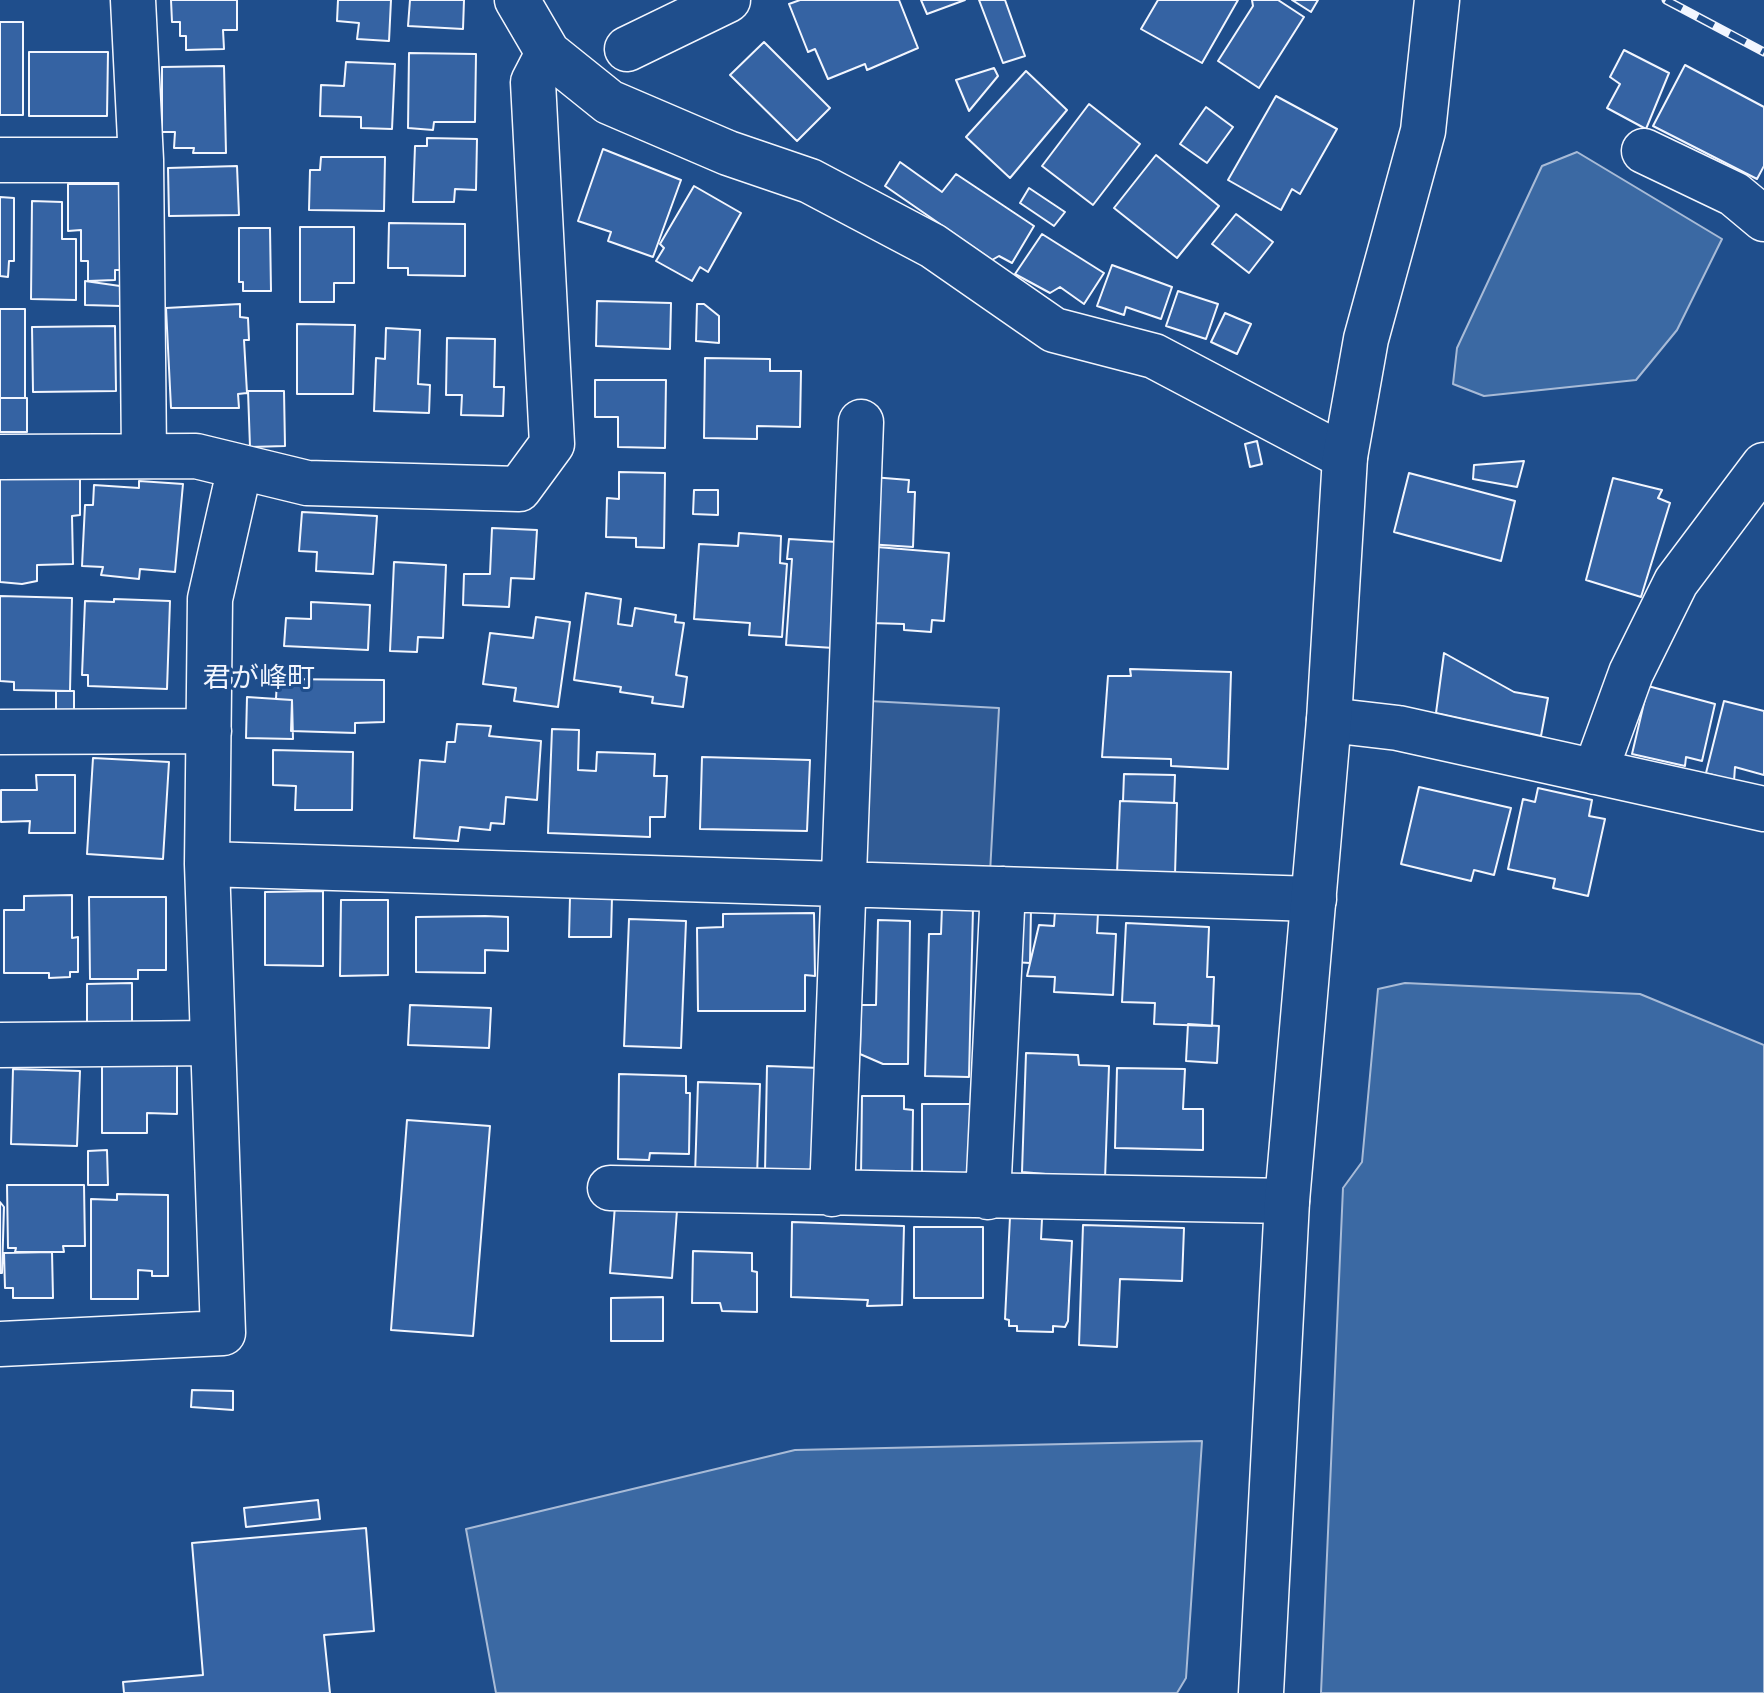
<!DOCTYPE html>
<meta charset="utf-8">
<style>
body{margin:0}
canvas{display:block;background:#1f4e8c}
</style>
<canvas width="1764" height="1693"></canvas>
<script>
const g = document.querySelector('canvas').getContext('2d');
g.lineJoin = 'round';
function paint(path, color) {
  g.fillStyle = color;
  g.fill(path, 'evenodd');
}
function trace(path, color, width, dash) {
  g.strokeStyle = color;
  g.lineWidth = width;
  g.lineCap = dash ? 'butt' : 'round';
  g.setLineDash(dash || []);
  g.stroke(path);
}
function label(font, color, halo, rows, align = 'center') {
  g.font = font + ' "Libre Baskerville","Noto Sans JP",serif';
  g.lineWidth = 6;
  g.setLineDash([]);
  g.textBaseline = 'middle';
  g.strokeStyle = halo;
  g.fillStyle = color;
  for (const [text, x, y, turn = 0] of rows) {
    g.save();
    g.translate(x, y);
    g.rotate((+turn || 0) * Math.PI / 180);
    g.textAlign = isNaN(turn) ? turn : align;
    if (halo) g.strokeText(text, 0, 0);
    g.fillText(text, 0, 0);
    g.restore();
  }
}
const parking = new Path2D(`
 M869,701L999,708L990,873L861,866Z`);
paint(parking, '#305b95');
trace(parking, '#a8bbd7', 2);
const water = new Path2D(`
 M1577,152L1722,239L1677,330L1636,380L1484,396L1453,384L1457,348L1542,166Z
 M1405,983L1640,994L1764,1045V1693H1321L1343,1188L1362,1162L1378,989Z
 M1202,1441L1186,1678L1177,1693H496L466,1529L795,1450Z`);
paint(water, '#3b69a3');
trace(water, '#a8bbd7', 2);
const building = new Path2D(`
 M171,0H237V30H223L224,49L186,50V36H180V22H172Z
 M338,0H391L389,41L357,39L359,23L337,21Z
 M410,0H464L463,29L408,26Z
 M800,0H899L918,48L867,70L865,64L828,79L815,49L808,52L789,4Z
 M921,0H965L927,14Z
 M979,0H1005L1025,56L1003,63Z
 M1158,0H1238L1202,63L1141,29Z
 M1252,0H1278L1304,17L1259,88L1218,61L1253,6Z
 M1292,0H1318L1311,12Z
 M0,22H23V115H0Z
 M764,42L830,108L797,141L730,75Z
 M1624,50L1669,73L1646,129L1607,108L1620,84L1610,77Z
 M29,52H108L107,116H29Z
 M409,53L476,54L475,122H434L433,130L408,128Z
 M346,62L395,64L392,129L361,128V117L320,116L321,85L344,86Z
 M1685,65L1764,107V166L1757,179L1653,126Z
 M224,66L226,153H193L194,148H174L175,132H162V67Z
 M994,68L998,76L969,111L956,80Z
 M1026,71L1067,110L1010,178L966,137Z
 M1276,96L1337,129L1300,194L1292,189L1281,210L1228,180Z
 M1089,104L1140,144L1093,205L1042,166Z
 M1206,107L1233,127L1207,163L1180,144Z
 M427,138L477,139L476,190L455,189L454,202H413L415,146H427Z
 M603,149L681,180L653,257L608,241L611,232L578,221Z
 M1156,155L1219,206L1177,258L1114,208Z
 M321,157H385L384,211L309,210L310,170H320Z
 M900,162L942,192L956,174L1034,226L1012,263L999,256L992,260L885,186Z
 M237,166L239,215L169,216L168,168Z
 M68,184H120V270H115V280L88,281V261H81V230L68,231Z
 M694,186L741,213L708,272L700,267L692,281L656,261L664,248L660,244Z
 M1029,188L1065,212L1054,226L1020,203Z
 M0,197L14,198V261H9L8,277L0,276Z
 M32,201L62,202V239H76V300L31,299Z
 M1236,214L1273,242L1249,273L1212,244Z
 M389,223L465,224V276L408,275V268H388Z
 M300,227H354V283H334V302H300Z
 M239,228H270L271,291H243V282H239Z
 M1042,234L1104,273L1084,304L1060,287L1050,293L1015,274Z
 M1112,265L1172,287L1161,319L1126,307L1124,315L1097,306Z
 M85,281L120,286L121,306L85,305Z
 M1178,291L1218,304L1206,339L1166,326Z
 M597,301L671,303L670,349L596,346Z
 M240,304V317L248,318L249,340H244L247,393L238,394L239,408H171L166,308Z
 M697,304H704L719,316V343L696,341Z
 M0,309H25V398H0Z
 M1225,313L1251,324L1237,354L1211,342Z
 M297,324L355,325L353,394H297Z
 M115,326L116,391L33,392L32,327Z
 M386,328L420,330L418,384L430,385L429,413L374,411L376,358L385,359Z
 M447,338L495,339L494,387H504L503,416L461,415L462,395H446Z
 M705,358L770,359V371H801L800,427L757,426V439L704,438Z
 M595,380H666L665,448L618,447V417H595Z
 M248,391H284L285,446L250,447Z
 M0,398H27V432H0Z
 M1257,441L1262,464L1250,467L1245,444Z
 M1524,461L1517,487L1473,479L1474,465Z
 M0,472L80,475V515L72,516L73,564L37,565V581L22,584L0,582Z
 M619,472L665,473L664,548L636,547V538L606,537L607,498L619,499Z
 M1409,473L1515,501L1501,561L1394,532Z
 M872,477L909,480L908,492H915L913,547L867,544Z
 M1613,478L1662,490L1658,498L1670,503L1641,597L1586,580Z
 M139,481L183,484L175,572L140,569L139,579L101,575L103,567L82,566L85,505H93L94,485L139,488Z
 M694,490H718V515L693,514Z
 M302,512L377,516L373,574L316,571L317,552L299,551Z
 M492,528L537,530L534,579L511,578L509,607L463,605L464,574H490Z
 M739,533L781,536L780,563L787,564L782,637L749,635L750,623L694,619L699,544L738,546Z
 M789,539L837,542L834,648L786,645L792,559H787Z
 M877,547L949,553L944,621L932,620L931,632L904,630V624L871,623Z
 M394,562L446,565L443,638L418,637L417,652L390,651Z
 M586,593L621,599L618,624L632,626L635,608L676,615L675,622L684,623L676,675L687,677L683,707L652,703L653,697L620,692L621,687L574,680Z
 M0,596L72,598L70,691L14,690V682L0,681Z
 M114,599L170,601L167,689L88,686V675H82L85,601L114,602Z
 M311,602L370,605L368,650L284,646L286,618L311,619Z
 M536,617L570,622L558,707L514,701L516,688L483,684L490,633L533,638Z
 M1444,653L1514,692L1548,698L1541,736L1436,713Z
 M1130,669L1231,672L1228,769L1171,766V759L1102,757L1108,676H1131Z
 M277,679L384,680V722L355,723V733L291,731L292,700L276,699Z
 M1648,686L1715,704L1702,761L1686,757L1685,766L1632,754Z
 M56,691H74V716H56Z
 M247,697L292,700L293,739L246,738Z
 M1724,701L1764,711V775L1735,767L1734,781L1706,773Z
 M457,724L491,726L489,736L541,741L537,800L506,797L504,824L491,823L490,830L460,827L458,841L414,838L420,760L445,762L447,742H455Z
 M552,729L579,730L578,770L596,771L597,752L655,754L654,776H667L665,817H650V837L548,833Z
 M273,750L353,752L352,810H295L296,786L273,785Z
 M702,757L810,760L807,831L700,829Z
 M93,758L169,762L163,859L87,854Z
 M1124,774L1175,775L1174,803L1123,801Z
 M36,775H75V833H29L30,821L1,822V790H37Z
 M1419,787L1511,808L1494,875L1474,870L1471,881L1401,864Z
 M1538,788L1592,800L1589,816L1605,819L1588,896L1553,888L1555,879L1508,869L1523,799L1535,802Z
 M1120,801L1177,803L1175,875L1117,873Z
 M323,891V966L265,965V892Z
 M72,895V938L78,937V972H70V977L49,978V973H4V910H24V896Z
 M89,897H166V970H138V979H90Z
 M570,897H612L611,937H569Z
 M341,900H388V975L340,976Z
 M942,907L973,908L969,1077L925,1076L929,934H941Z
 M1014,909H1031L1030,963L1013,962Z
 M1055,911L1098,913L1097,933L1116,934L1113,995L1054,992L1055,977L1027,976L1039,925L1054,926Z
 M814,913L815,976L805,975V1011H698L697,928L723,927V914Z
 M485,916L508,917V951L485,950V973L416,972V917Z
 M629,919L686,921L681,1048L624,1046Z
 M878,920L910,921L908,1064H883L860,1054L861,1005H876Z
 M1126,923L1209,927L1207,977H1214L1212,1026L1154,1024L1155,1003L1122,1002Z
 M132,983V1025L87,1026V984Z
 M410,1005L491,1008L489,1048L408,1045Z
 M1188,1024L1219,1026L1217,1063L1186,1061Z
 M102,1050H177V1114L147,1113V1133H102Z
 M1026,1053L1078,1055L1079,1065L1109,1066L1105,1179L1022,1172Z
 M767,1066L820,1068L819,1179L765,1172Z
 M1117,1068L1185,1069L1183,1109H1203V1150L1115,1148Z
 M13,1069L80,1071L77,1146L11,1144Z
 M619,1074L686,1076V1093H690L689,1154L650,1153L649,1160L618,1159Z
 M698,1082L760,1084L757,1177L695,1175Z
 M862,1096H904V1109L913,1110L912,1178L861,1176Z
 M922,1104H977L976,1179L922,1178Z
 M407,1120L490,1126L473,1336L391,1330Z
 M107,1150L108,1185H88V1151Z
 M7,1185H84L85,1246H63L64,1252H15L16,1248H8Z
 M117,1194L168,1195V1276H152V1271L138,1270V1299H91V1199L117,1200Z
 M0,1202L4,1207L2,1273H0Z
 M615,1205L677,1210L672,1278L610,1273Z
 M1010,1217L1042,1219L1041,1239L1072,1241L1068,1321L1065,1327L1053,1326V1332L1017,1331V1326H1009V1320L1005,1319Z
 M792,1222L904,1226L902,1305L867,1306L868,1300L791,1297Z
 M1083,1225L1184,1228L1182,1281L1120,1279L1117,1347L1079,1345Z
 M914,1227H983V1298H914Z
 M693,1251L752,1253V1271L757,1272V1312L722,1311L720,1303H692Z
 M52,1252L53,1298H13V1288H5L4,1253Z
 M663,1297V1341H611V1298Z
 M192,1390L233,1391V1410L191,1407Z
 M318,1500L320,1519L246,1527L244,1508Z
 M366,1528L374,1631L324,1635L330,1693H124L123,1682L203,1675L192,1543Z`);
paint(building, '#3563a3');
trace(building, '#f2f6ff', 2);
const minor = new Path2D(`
 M133,0L141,160L144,456
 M517,0L548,53L609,102L728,153L810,181L933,246L1054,330L1154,356L1345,457
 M627,49L728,0
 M1644,151L1734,194L1764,219
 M0,160H141
 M0,457L196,456L307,483L519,489L552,444L533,82L548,53
 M1329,720L1398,728L1764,809
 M0,732L209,731
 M1595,772L1631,673L1676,582L1764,465
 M207,864L1314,899
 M0,1045L213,1043
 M610,1188L1287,1201
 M832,1194L861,422
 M988,1197L1003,889
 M0,1344L223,1333L207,864L210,599L240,467`);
const tertiary = new Path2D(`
 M1261,1693L1287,1201L1329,720L1345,457L1366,339L1423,131L1437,0`);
trace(minor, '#f2f6ff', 47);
trace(tertiary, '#f2f6ff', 47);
trace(minor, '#1f4e8c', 44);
trace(tertiary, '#1f4e8c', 44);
const rail = new Path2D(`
 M1666,0L1764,52`);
trace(rail, '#f2f6ff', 9);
trace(rail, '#1f4e8c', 6, [18]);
label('28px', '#f2f6ff', '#1f4e8c', [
 ["君が峰町",259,679]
]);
</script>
